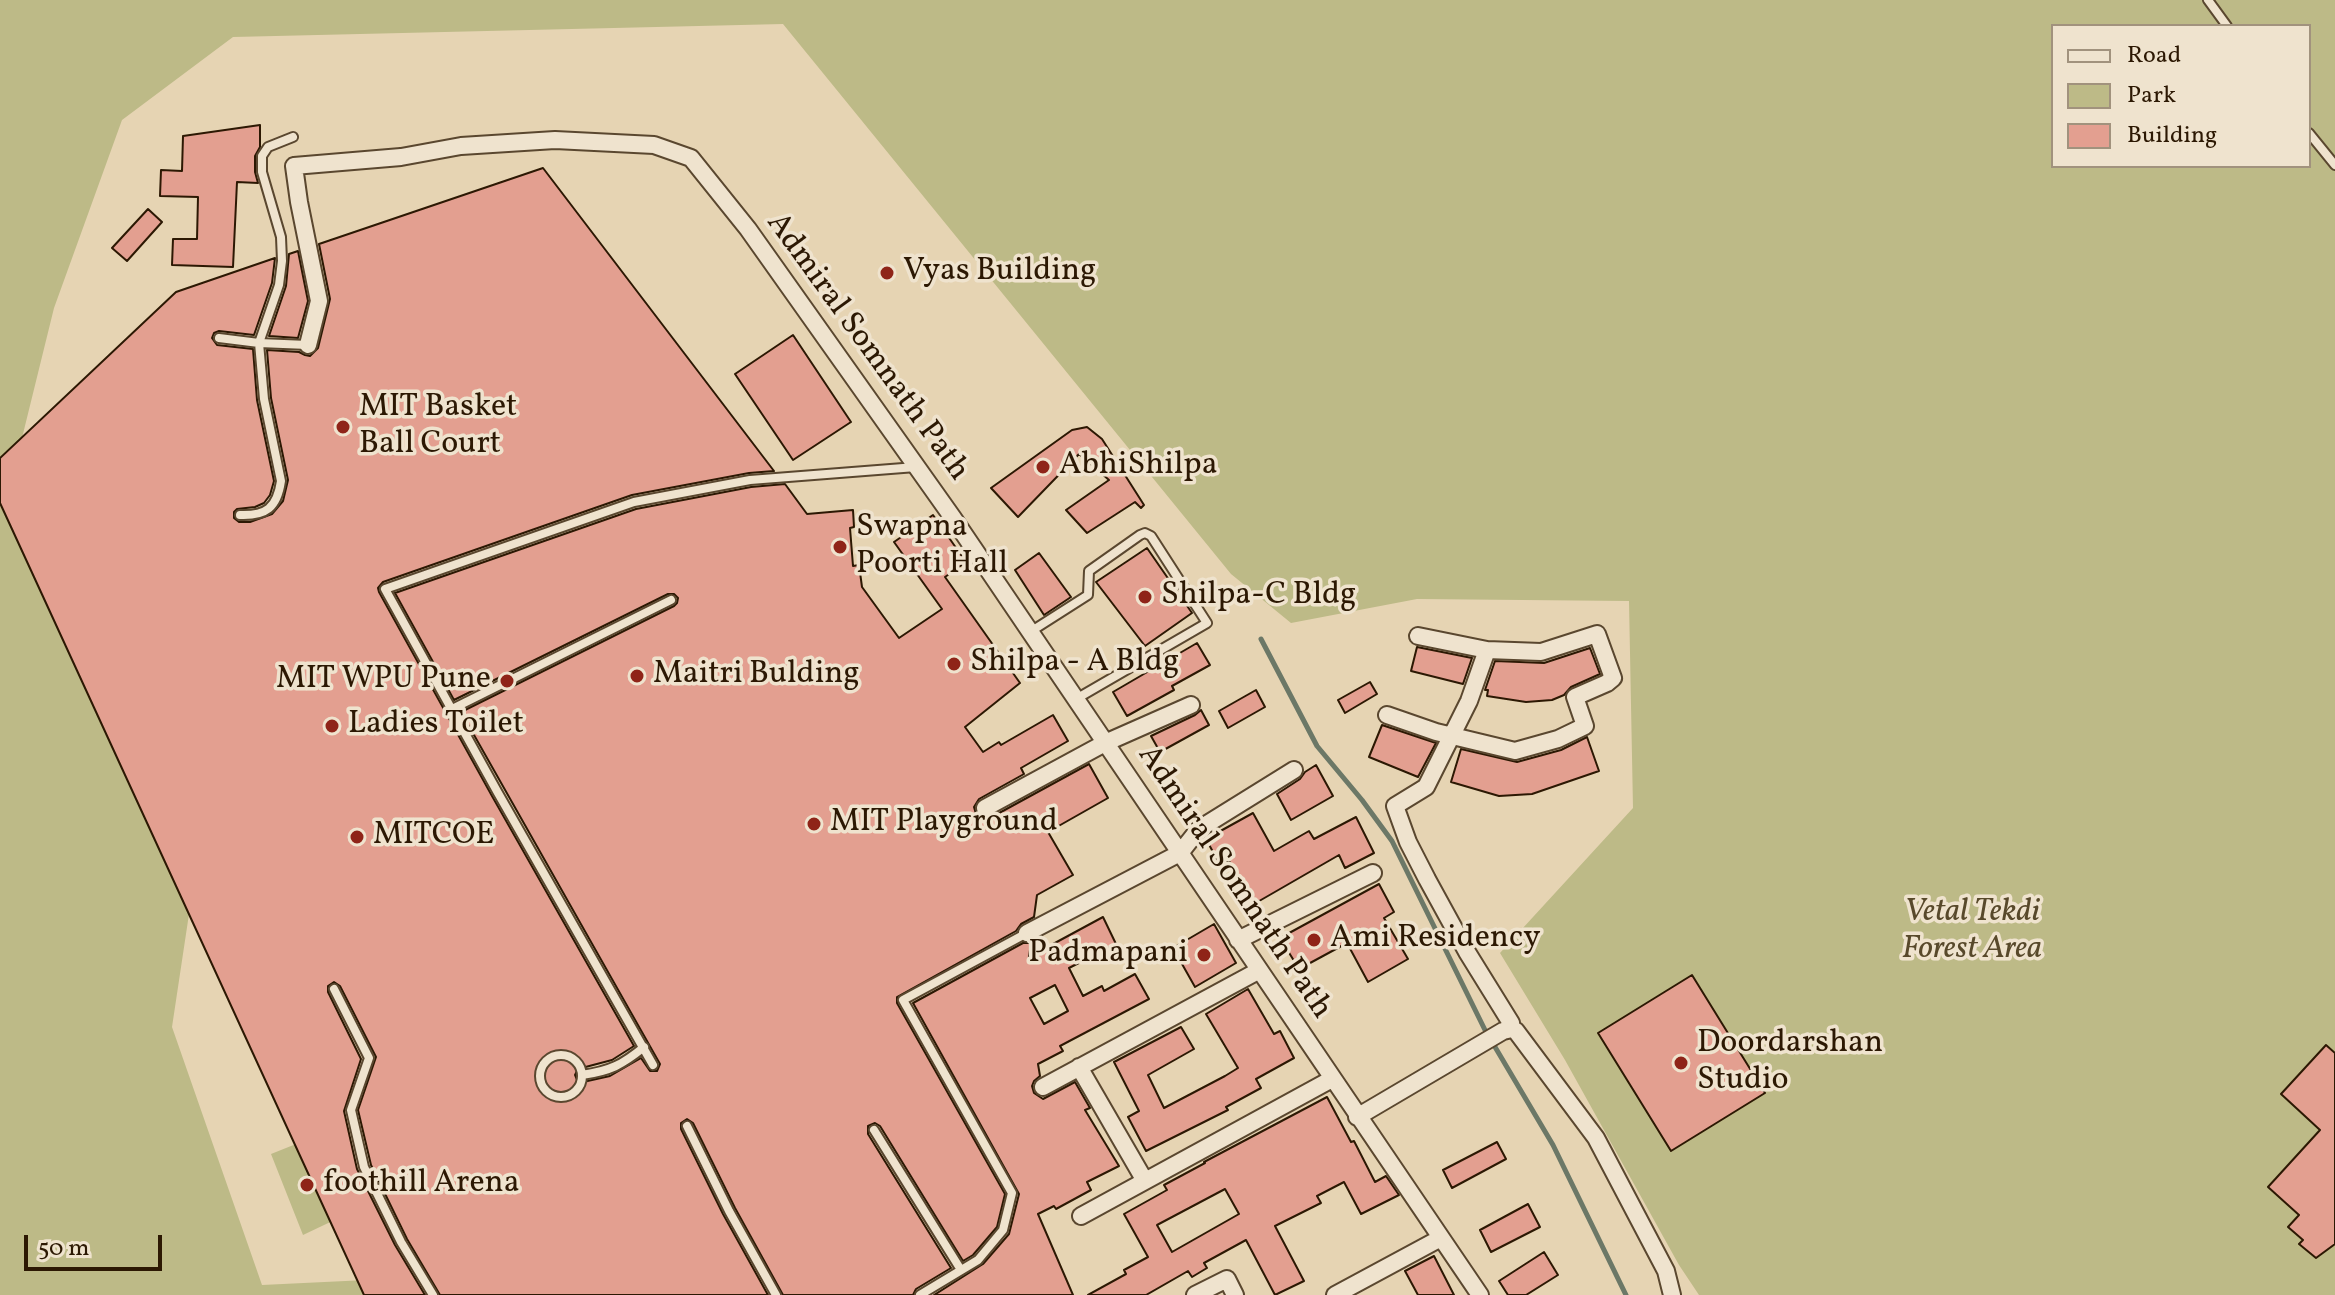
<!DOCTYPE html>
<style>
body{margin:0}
#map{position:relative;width:2335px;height:1295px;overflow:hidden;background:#e6d4b3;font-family:Vollkorn,serif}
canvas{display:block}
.legend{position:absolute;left:2051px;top:24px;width:260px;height:144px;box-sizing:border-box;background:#efe3ce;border:2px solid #a1927d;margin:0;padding:10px 14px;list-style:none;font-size:24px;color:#2c1803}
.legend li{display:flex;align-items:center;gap:16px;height:40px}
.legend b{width:40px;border:2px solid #a1927d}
.scale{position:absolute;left:24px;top:1235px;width:138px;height:36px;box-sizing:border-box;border:4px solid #2c1803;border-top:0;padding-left:10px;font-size:24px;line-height:28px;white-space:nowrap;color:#2c1803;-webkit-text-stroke:6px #efe3ce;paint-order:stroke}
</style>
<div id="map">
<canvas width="2335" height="1295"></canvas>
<ul class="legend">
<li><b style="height:10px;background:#efe3ce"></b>Road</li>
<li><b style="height:22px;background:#bdba87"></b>Park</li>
<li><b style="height:22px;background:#e39f90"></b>Building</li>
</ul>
<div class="scale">50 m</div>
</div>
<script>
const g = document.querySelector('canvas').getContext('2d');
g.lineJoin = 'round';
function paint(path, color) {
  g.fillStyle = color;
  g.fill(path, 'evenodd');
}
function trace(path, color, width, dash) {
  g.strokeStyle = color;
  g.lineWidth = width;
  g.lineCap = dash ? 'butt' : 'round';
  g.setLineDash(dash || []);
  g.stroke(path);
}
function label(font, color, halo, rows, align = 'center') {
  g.font = font + ' Vollkorn,serif';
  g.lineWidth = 7;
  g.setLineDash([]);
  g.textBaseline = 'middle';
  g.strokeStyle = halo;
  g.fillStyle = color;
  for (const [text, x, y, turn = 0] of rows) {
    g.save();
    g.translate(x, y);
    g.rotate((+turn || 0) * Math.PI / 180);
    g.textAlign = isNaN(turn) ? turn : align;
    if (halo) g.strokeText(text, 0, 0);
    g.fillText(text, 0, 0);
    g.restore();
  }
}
paint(new Path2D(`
 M0,0H2335V1295H1699L1679,1265L1565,1060L1500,953L1633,808L1629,601L1417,599L1291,623L1231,574L783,24L233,37L122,120L54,308L6,503L189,914L172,1027L262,1285L408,1278L420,1295H0ZM2053,26H2309V166H2053Z
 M311,1138L343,1216L303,1235L271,1154Z`), '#bdba87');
trace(new Path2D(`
 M1261,639L1317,746L1362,800L1392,841L1485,1030L1553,1145L1626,1295`), '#6c7867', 5);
const building = new Path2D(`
 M260,125V147L255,156V172L258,183L237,182L233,267L172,265L173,239H197L198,197L160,196L161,170L182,171L183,136Z
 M543,168L774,471L749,473L632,495L383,582L378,588L379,592L492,796L634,1046L612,1060L578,1069L575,1075L577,1080L583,1082L610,1076L641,1058L650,1071H657L660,1064L461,712L674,606L677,603L678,598L674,594H668L454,700L395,593L636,509L751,487L785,484L807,514L853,510L854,527L850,528L853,566L859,565L862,587L899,638L942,609L894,542L933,515L966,562L945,577L1020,683L965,727L983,752L999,742L1001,745L1053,715L1068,741L1021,768L1024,774L979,799L974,807L976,814L984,819L990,818L1089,764L1108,798L1048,832L1073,875L1037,895L1034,917L1021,924L1016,931L897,997V1003L1005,1194L997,1227L973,1255L963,1261L880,1126L875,1123L868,1126V1134L951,1268L916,1289L913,1295H783L735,1208L693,1123L687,1119L681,1123V1129L723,1214L768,1295H440L407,1239L371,1165L358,1110L376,1057L340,986L334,982L328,986V992L361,1059L344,1111L357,1169L395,1245L425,1295H364L0,503V458L176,292L275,258L272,283L254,335L219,331L214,333L212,338L217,345L253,349L257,400L274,481L270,495L264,503L255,507L237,509L234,512V518L239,522H250L272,514L283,501L288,480L271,398L267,350L299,352L305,355L310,356L318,348L330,299L319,244Z
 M148,209L162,222L127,261L112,248Z
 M298,251L308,301L298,338L269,336L286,286L289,254Z
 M793,335L851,422L793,460L735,374Z
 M1087,427L1102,439L1144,505L1141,508L1135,502L1087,533L1066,510L1109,480L1079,454L1018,517L991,488L1072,430Z
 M1147,548L1192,613L1145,646L1096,582Z
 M1039,553L1071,597L1044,615L1015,570Z
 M1197,643L1210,665L1172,686L1174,690L1127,716L1113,692Z
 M1417,647L1472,658L1463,684L1411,671Z
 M1590,648L1600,674L1571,687L1564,695L1552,700L1526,702L1487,696L1488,690H1485L1495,661L1544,663Z
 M1370,682L1377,694L1345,713L1338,700Z
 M1256,690L1265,707L1228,728L1219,711Z
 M1201,710L1209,725L1160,752L1151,736L1195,715Z
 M1382,725L1436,743L1418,777L1369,757Z
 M1587,737L1599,771L1532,794L1499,796L1451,782L1461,749L1517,762L1561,750Z
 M1316,765L1333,796L1291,820L1277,794L1300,779L1305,772Z
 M1253,813L1274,851L1309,831L1314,839L1356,817L1374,853L1345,868L1339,855L1254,904L1229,861L1220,865L1206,839Z
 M1379,884L1394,912L1384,918L1408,959L1368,982L1347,943L1299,969L1280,938Z
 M1103,917L1116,944L1069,968L1083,996L1102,986L1104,991L1135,974L1149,999L1060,1046L1063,1051L1038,1064L1040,1076L1034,1081L1032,1086L1034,1093L1043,1099L1075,1082L1090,1108L1085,1110L1119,1166L1087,1182L1091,1190L1056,1209L1054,1206L1038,1214L1073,1295H934L983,1264L1009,1234L1019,1194L913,1003L1023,943H1031L1029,957ZM1055,985L1068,1011L1044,1024L1030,998Z
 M1214,924L1236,963L1195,987L1173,948Z
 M1692,975L1765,1093L1671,1151L1598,1033Z
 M1248,989L1274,1034L1280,1031L1294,1058L1256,1079L1261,1088L1226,1107L1228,1110L1146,1151L1128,1117L1139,1111L1114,1062L1181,1027L1194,1049L1148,1075L1164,1108L1225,1076L1238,1068L1206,1014Z
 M2326,1045L2335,1053V1244L2316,1258L2299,1244L2303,1240L2288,1227L2299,1215L2268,1187L2320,1130L2281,1094Z
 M1327,1097L1351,1142L1354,1141L1375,1182L1386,1176L1399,1195L1361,1214L1344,1182L1317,1196L1321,1203L1275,1226L1304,1281L1275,1295L1246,1240L1204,1263L1207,1268L1192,1277L1188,1271L1146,1295H1088L1126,1274L1124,1270L1148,1257L1124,1214L1167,1190L1164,1185L1205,1163L1204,1162ZM1225,1189L1239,1214L1172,1252L1157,1225Z
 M1497,1142L1506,1159L1452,1188L1443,1170Z
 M1528,1204L1540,1227L1491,1252L1480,1230Z
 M1544,1252L1558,1275L1526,1295H1508L1499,1281Z
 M1434,1256L1454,1295H1418L1405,1271Z`);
paint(building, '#e39f90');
trace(building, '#2c1803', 2);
const lane = new Path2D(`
 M2208,0L2227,26
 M2309,133L2335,165
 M219,338L259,343L308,345
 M240,515C266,516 277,508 281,481L264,399L259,343L279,285L282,261L281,237L262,172V156L268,147L293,137
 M1030,632L1088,595L1089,571L1140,535L1145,533L1151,536L1207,623L1076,699
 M452,709L671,600
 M334,989L369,1058L351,1110L364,1167L401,1242L433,1295
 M540 1076a21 21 0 1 1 42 0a21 21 0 1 1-42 0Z
 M653,1065L498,793L385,589L634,502L750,480L916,467
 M582,1075C610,1071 622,1065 644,1047
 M687,1126L729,1211L776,1295
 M874,1130L961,1270
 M920,1295L978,1260L1003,1230L1012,1193L903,1000L1027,933`);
const street = new Path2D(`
 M308,345L319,301L299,202L294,166L401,157L461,146L555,140L654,145L691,158L748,229L953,518L1480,1295
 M1487,650L1469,701L1426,787L1395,806L1408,842L1427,879L1467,952L1511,1023L1507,1029
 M1387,715L1436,732L1515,751L1558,739L1585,726L1575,697L1607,683L1613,678L1597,634L1541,652L1487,650L1418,636
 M985,808L1105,743L1191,705
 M1027,933L1180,853L1199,829L1294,770
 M1238,940L1373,873
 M1079,1067L1145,1181
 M1043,1087L1258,971
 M1357,1117L1503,1031L1512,1029L1516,1031L1596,1138L1666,1271L1672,1295
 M1081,1216L1332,1079
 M1195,1295L1227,1279L1235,1295
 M1335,1295L1439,1239`);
trace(lane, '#5a472f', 12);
trace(street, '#5a472f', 20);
trace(lane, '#efe3ce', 8);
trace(street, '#efe3ce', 16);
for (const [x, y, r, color] of [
 [887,273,8,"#8f2418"],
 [343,427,8,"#8f2418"],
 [1043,467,8,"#8f2418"],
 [840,547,8,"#8f2418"],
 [1145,597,8,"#8f2418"],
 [954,664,8,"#8f2418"],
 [637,676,8,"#8f2418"],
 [507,681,8,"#8f2418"],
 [332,726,8,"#8f2418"],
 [814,824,8,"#8f2418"],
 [357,837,8,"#8f2418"],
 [1314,940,8,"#8f2418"],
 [1204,955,8,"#8f2418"],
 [1681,1063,8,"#8f2418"],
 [307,1185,8,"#8f2418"]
]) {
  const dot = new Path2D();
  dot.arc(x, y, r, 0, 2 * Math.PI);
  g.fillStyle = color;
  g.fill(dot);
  trace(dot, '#efe3ce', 3);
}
label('32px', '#2c1803', '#efe3ce', [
 ["Vyas Building",903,273],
 ["MIT Basket",359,409],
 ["Ball Court",359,446],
 ["AbhiShilpa",1059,467],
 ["Swapna",856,529],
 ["Poorti Hall",856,566],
 ["Shilpa-C Bldg",1161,597],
 ["Shilpa - A Bldg",970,664],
 ["Maitri Bulding",653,676],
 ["MIT WPU Pune",491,681,"right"],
 ["Ladies Toilet",348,726],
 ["MIT Playground",830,824],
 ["MITCOE",373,837],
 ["Ami Residency",1330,940],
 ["Padmapani",1188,955,"right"],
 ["Doordarshan",1697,1045],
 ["Studio",1697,1082],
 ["foothill Arena",323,1185]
], 'left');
label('32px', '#2c1803', '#efe3ce', [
 ["Admiral Somnath Path",866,348,54],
 ["Admiral Somnath Path",1233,883,56]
]);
label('italic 32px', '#58492b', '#efe3ce', [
 ["Vetal Tekdi",1972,914],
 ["Forest Area",1972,951]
]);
</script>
